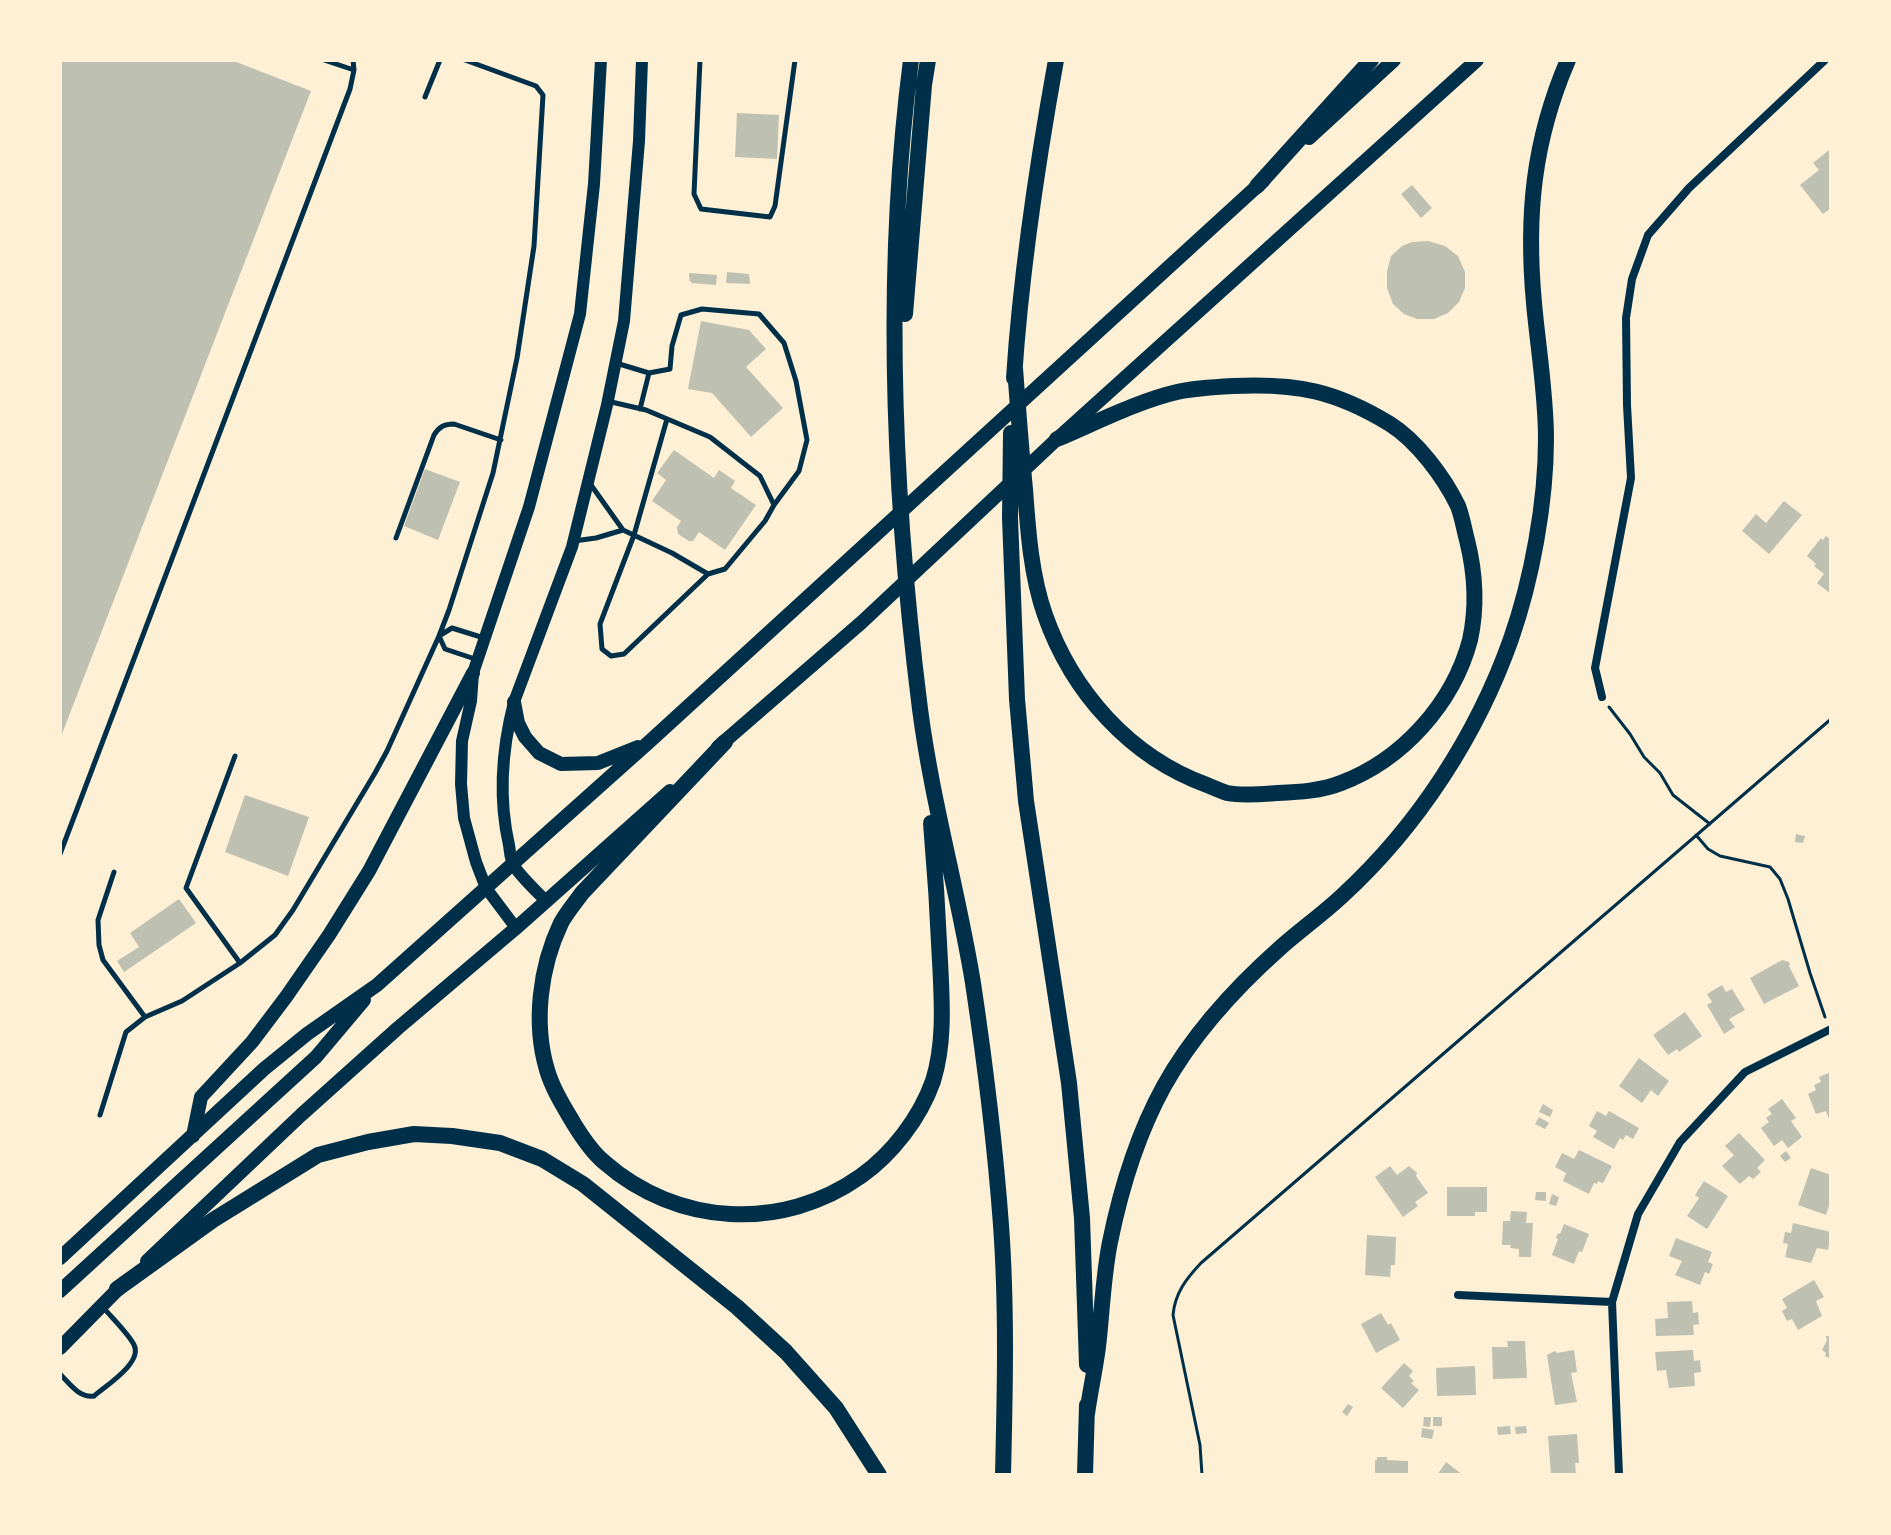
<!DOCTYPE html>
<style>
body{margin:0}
#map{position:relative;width:1891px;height:1535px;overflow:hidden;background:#fdf0d5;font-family:Signika,sans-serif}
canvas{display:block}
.frame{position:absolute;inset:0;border:62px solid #fdf0d5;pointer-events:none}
</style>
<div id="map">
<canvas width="1891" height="1535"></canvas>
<div class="frame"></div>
</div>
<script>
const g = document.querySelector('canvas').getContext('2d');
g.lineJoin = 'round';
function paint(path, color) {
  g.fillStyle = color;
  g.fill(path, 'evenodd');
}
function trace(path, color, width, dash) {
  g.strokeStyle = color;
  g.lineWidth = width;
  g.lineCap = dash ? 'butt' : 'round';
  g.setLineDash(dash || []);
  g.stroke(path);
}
paint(new Path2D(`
 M60,60H231L311,91L60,739Z
 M737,113L779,115L777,159L735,157Z
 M1829,150L1831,152V208L1823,214L1800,185L1819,170L1813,163Z
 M1412,185L1432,208L1421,218L1401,194Z
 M1428,241L1445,246L1458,256L1465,272V288L1459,302L1448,313L1434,319H1417L1404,314L1393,304L1387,288V271L1391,256L1402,246L1412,242Z
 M727,272L749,274L750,284L726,283Z
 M689,273L717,275L716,285L691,283V281H689L690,277H689Z
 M701,321L749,330L766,349L746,367L783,408L751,437L712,393L688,389Z
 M674,450L714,478L719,470L735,481L731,488L756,505L725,550L699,532L693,541H689L678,534L677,527L681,521L652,501L666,480L657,473Z
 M425,469L460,482L438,540L404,526Z
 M1784,501L1802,515L1769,554L1742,531L1756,514L1766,523Z
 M1826,536L1831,540V594L1817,583L1824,574L1814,566L1816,564L1807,556L1821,538L1823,540Z
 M245,795L309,817L288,876L225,852Z
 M1796,834L1805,836L1803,843L1795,842Z
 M179,899L196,923L124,972L117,961L139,947L130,933Z
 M1782,960L1789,962L1790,964L1789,966L1799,986L1764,1004L1750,978Z
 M1722,985L1726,992L1732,989L1745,1010L1729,1019L1735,1027L1724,1034L1707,1005L1712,1002L1707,994Z
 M1685,1012L1702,1036L1679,1052L1677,1049L1668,1055L1653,1035Z
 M1639,1058L1669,1081L1658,1096L1651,1090L1642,1103L1619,1086Z
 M1831,1072V1124L1826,1111L1816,1114L1808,1094L1816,1090L1814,1085L1821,1082L1819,1077Z
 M1782,1099L1796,1118L1791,1121L1802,1137L1788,1148L1782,1140L1774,1146L1761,1128L1769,1122L1766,1118L1772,1114L1768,1109Z
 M1543,1104L1553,1110L1550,1117L1539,1112Z
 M1597,1111L1606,1116L1609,1111L1639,1128L1633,1139L1626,1135L1623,1140L1620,1138L1614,1149L1593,1137L1597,1131L1589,1126Z
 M1539,1117L1549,1123L1545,1129L1535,1124Z
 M1739,1133L1765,1160L1757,1168L1761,1172L1753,1179L1749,1176L1740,1184L1722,1166L1734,1155L1725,1146Z
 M1579,1150L1612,1166L1603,1183L1598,1181L1597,1184L1594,1183L1589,1194L1563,1181L1566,1173L1555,1167L1562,1153L1574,1159Z
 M1786,1151L1791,1158L1785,1162L1780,1156Z
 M1390,1166L1397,1175L1409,1166L1417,1173L1416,1176L1428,1193L1415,1202L1418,1206L1403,1217L1375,1177Z
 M1811,1168L1831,1175L1829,1188L1831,1189V1199L1826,1215L1798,1205Z
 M1704,1181L1728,1196L1707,1229L1687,1216L1699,1198L1695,1195Z
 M1447,1187H1487V1212H1475V1216H1447Z
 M1536,1192H1546V1201L1535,1200Z
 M1552,1194L1559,1197L1556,1206L1549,1204Z
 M1511,1211L1527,1212L1526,1223H1533L1531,1257H1519V1249L1510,1248L1511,1245H1502L1503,1221H1510Z
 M1793,1223L1831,1232L1828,1250L1817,1248L1811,1263L1785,1257L1788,1244L1783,1243L1785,1232L1791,1233Z
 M1564,1224L1589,1234L1582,1252L1579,1251L1574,1264L1552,1255L1558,1239L1556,1238L1558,1233L1560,1234Z
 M1367,1235L1396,1237L1395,1265H1391L1390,1277L1365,1275Z
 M1676,1238L1712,1252L1708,1262L1713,1264L1709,1274L1705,1272L1700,1285L1675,1275L1682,1261L1669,1256Z
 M1814,1280L1824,1297L1816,1301L1822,1316L1798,1330L1792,1319L1787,1321L1782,1311L1787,1308L1782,1299Z
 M1692,1301L1693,1313L1698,1312L1699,1324L1693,1325L1694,1335L1656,1336L1655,1319L1668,1318L1667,1302Z
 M1381,1313L1388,1325L1391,1323L1400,1340L1376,1353L1361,1324Z
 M1826,1336H1831V1359L1825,1356L1826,1353L1822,1350L1827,1340Z
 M1507,1341H1525L1527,1378L1493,1379L1492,1347H1508Z
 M1574,1350L1577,1372L1571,1373L1577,1402L1555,1405L1547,1355L1555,1351L1557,1353Z
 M1693,1350L1694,1361L1700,1360L1701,1372L1694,1373L1695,1386L1669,1388L1666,1370L1657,1371L1655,1352Z
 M1404,1363L1413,1371L1409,1376L1414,1381L1411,1383L1419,1390L1403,1408L1381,1388Z
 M1475,1366L1476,1395L1437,1396L1436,1368Z
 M1348,1404L1353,1407L1347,1416L1342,1412Z
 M1424,1417H1431L1430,1427L1423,1426Z
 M1433,1417H1442V1426H1433Z
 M1510,1426L1511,1434L1498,1435L1497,1427Z
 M1526,1426L1527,1433L1516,1434L1515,1427Z
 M1422,1428L1434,1430L1432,1439L1421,1437Z
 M1577,1434L1579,1463H1575L1576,1475H1551L1548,1436Z
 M1377,1457H1387V1460L1408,1461V1475H1375V1460H1377Z
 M1446,1462L1455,1469L1463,1475H1437Z`), '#bec0b2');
trace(new Path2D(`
 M1609,707L1630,734L1644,757L1660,773L1673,795L1710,824
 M1696,835L1708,849L1720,856L1770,867L1780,879L1788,899L1810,973L1825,1017
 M1202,1475L1200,1445L1173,1315C1175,1293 1186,1279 1201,1263L1831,719`), '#003049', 3);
trace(new Path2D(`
 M324,60L354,70
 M700,60L694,194L701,209L770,217L775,206L795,60
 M425,97L440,60
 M616,363L649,373L640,409
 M649,373L670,369L672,346L681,315L702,309L759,314L784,343L796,381L807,440L799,471L774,505
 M607,401L646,410L710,437L760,476L774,505L765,521L725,569L708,574L672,553L623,530
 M667,419L634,535L600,624L602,649L611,656L624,654L708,574
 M396,538L434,435C439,427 444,424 454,424L501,440
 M574,541L596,538L623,530L591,485
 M478,660L445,649L439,636L452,628L484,638
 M235,756L186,888L240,963
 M60,854L350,89L354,70L353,60
 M114,872L98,920L99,945L103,960L145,1017
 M100,1115L126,1032L145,1017L182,1001L240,963L275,935L293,910L375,773L387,751L439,636L449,610L493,473L517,358L534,246L543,95L536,86L465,60
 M60,1374C70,1384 79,1398 94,1396C107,1385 143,1362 134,1345C129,1334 110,1316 102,1306`), '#003049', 5);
trace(new Path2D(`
 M1602,697L1595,668L1631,478L1627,405L1626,318L1632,279L1648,235L1689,188L1825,60
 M1458,1295L1612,1302
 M1619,1475L1612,1302L1638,1214L1680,1142L1745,1072L1831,1029`), '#003049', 8);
trace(new Path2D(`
 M546,901C537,892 518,874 513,864C510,858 510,851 509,845C498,797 502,749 514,702L572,547L607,405L624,321L639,141L642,60
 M516,928L486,888L476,862L464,818L461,784L462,741L471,701L473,673L529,507L580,314L594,184L601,60`), '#003049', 12);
trace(new Path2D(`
 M1309,138L1394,60
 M514,702L518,723L525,737L539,753L561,764L598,763L638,747
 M718,747L862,622L1057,439L1477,60
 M193,1136L201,1097L252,1042L286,997L329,935L369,871L473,673
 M60,1258L264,1069L307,1034L377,985L649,742L1264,180
 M147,1261L301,1115L398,1028L516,928L670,791
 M60,1291L316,1057L364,1000
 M60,1348L124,1283`), '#003049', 14);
trace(new Path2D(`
 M911,60C883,275 893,495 920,709C932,802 958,891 973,983C985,1063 995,1144 1001,1225C1007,1308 1005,1392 1003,1475
 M1257,186L1371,60
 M905,314L924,85L928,60
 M1015,368C1018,408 1021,448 1025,489C1028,531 1031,575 1045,615C1072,692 1130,757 1207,785C1214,788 1221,791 1227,793C1243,796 1262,794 1277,793C1298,792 1321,791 1341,783C1402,760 1453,704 1470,640C1477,608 1475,572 1467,540C1464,529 1462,516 1458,506C1444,477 1417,441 1390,424C1336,391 1297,383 1234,386C1215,387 1195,388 1177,392C1138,401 1095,423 1057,439
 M1014,378C1021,271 1037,165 1056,60
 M1011,433L1010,518L1017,699L1026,801L1069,1083L1082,1218L1087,1365
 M725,742L582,893C575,903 567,912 561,923C540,967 533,1023 547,1070C553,1090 564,1107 574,1124C582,1137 592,1152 604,1162C677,1226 782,1232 861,1176C892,1154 920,1118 933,1081C945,1043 942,1001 940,961C938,915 935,869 931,823
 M117,1289L213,1220L318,1155L368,1142L414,1134L452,1136L500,1143L542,1159L583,1184L737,1307L786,1352L836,1408L879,1475
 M1087,1414C1090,1392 1095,1370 1098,1347C1102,1313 1103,1277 1110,1242C1121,1188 1137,1135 1164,1086C1193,1034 1235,988 1280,948C1300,930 1323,914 1343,895C1418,826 1477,735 1511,639C1532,579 1546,502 1546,439C1546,393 1538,348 1534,303C1526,216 1533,141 1568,60
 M1085,1475L1087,1405`), '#003049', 16);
</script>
